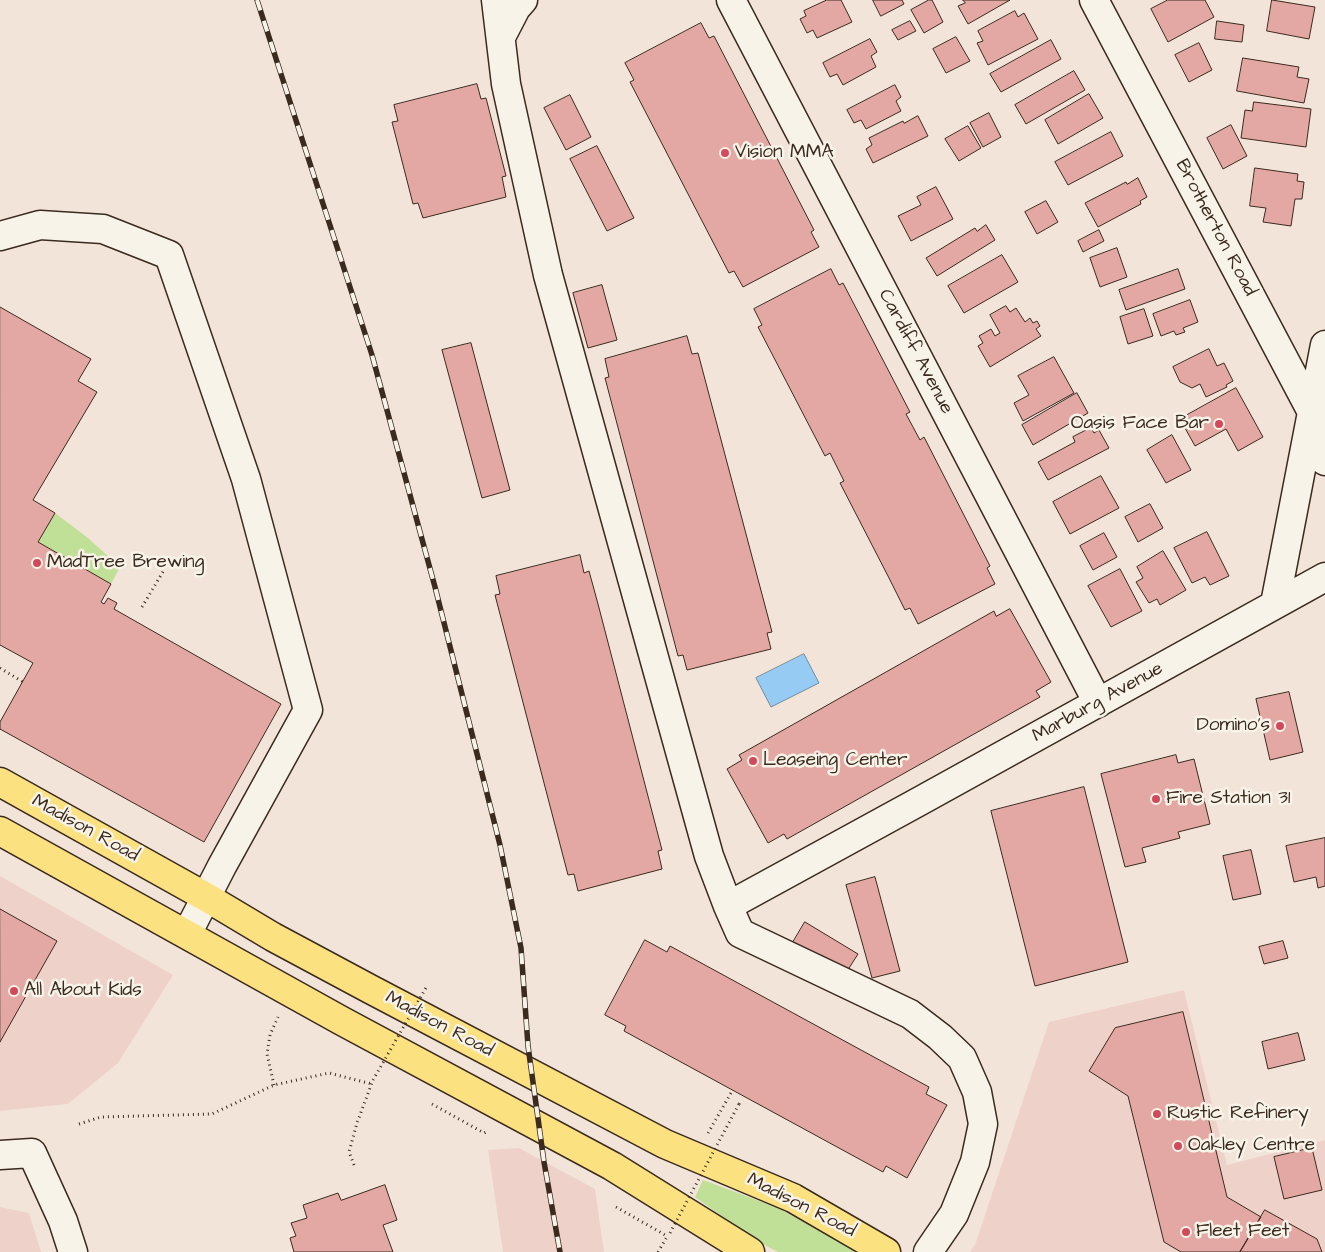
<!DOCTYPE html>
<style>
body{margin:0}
canvas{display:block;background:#f3e4da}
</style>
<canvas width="1325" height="1252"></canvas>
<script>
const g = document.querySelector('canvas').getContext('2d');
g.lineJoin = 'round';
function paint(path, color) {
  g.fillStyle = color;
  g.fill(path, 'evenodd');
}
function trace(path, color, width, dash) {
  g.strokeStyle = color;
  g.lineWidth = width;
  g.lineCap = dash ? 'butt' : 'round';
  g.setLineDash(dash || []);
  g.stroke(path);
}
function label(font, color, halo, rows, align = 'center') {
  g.font = font + ' "Architects Daughter",sans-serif';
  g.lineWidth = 5;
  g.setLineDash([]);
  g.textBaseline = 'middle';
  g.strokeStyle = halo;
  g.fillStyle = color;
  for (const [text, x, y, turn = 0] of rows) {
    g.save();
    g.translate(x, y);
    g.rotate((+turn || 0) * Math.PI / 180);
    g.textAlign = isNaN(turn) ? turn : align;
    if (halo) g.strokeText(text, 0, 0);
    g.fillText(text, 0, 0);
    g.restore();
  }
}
paint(new Path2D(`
 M0,876L173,975L118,1063L68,1104L0,1111Z
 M1184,990L1227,1165L1325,1140V1252H970L975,1245L1049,1022Z
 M519,1148L595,1189L604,1252H503L488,1150Z
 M0,1207L29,1213L41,1252H0Z`), '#eed2ca');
paint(new Path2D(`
 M55,513L88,538L120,567L111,584L38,542Z
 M703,1180L778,1208L858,1252H778L755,1240L695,1197Z`), '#c0df97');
const water = new Path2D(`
 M804,654L819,683L771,707L756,678Z`);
paint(water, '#96cbf4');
trace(water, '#728b9e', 1);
const building = new Path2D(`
 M827,0H841L852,22L817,38L813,30L807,33L800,19L806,16L804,11Z
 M873,0H902L904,4L881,16Z
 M929,0H932L943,22L924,33L911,10Z
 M963,0H1010L968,24L958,6L965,3Z
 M1168,0H1205L1214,17L1168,42L1151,9Z
 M1272,0L1315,7L1309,39L1267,31Z
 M1015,11L1018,17L1024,13L1038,39L988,65L977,43L983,41L978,31Z
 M910,21L916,31L898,40L892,30Z
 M1217,21L1244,25L1242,42L1215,39Z
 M701,23L709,38L714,36L814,230L811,232L819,247L743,287L734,271L729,273L630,82L634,80L625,63Z
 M956,37L970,61L946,73L933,49Z
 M870,39L877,52L871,56L876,67L843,85L837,74L830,77L823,63Z
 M1051,40L1061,59L1001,92L990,74Z
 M1199,43L1212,70L1189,82L1175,55Z
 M1243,58L1299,67L1297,77L1309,79L1304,103L1237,91Z
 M1074,71L1085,90L1026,124L1015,105Z
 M477,84L481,99L486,98L506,176L502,177L506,197L423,218L418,203L413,204L392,122L398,121L394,105Z
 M895,85L901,97L896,101L901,111L866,129L861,120L854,123L847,110Z
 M1089,94L1103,118L1058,144L1045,120Z
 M570,95L591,137L566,150L544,108Z
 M1254,102L1311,109L1306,147L1241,138L1245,110L1252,111Z
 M989,113L1001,137L983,147L970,123Z
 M918,116L928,136L873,163L866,149L872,145L869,138L903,121L904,123Z
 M1231,125L1247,156L1223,169L1207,138Z
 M968,126L981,148L959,161L945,139Z
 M1111,132L1123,156L1068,185L1055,162Z
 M597,146L634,218L607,231L570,159Z
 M1255,168L1298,174L1297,181L1304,182L1302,199H1295L1291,226L1263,222L1266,208L1250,206Z
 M1138,178L1147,197L1140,201L1141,204L1098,227L1085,203L1126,182L1127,184Z
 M936,187L953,219L911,241L898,216L921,205L917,197Z
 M1046,201L1058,222L1037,234L1025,212Z
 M986,225L995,240L937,276L926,258L975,228L977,231Z
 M1099,230L1104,241L1083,252L1078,241Z
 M1117,248L1127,277L1100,287L1090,258Z
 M1002,255L1018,282L964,313L948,286Z
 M831,269L839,285L843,283L910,412L906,414L920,440L924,437L990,566L987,568L995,584L918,624L910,608L905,610L889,578L840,483L844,481L830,453L825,456L758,327L762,325L754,309Z
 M1178,269L1185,289L1126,310L1119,290Z
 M602,285L617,340L588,348L573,293Z
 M1190,300L1198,322L1183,328L1185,332L1176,335L1174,331L1161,336L1153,314Z
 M1006,306L1010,312L1016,308L1025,322L1030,318L1033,323L1037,321L1040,326L1036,329L1041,336L990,367L978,346L983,343L979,336L991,329L995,336L1000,333L990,315Z
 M0,307L91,359L78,381L97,392L33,500L55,513L38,542L111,584L101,602L104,604L108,598L117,603L114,609L281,704L204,842L0,729V722L33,663L0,645Z
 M1144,309L1153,336L1128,344L1120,317Z
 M687,336L692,354L698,353L772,632L767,633L771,649L687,670L683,655L678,656L605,378L609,377L605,359Z
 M471,343L510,490L482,498L442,350Z
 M1209,349L1217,366L1224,363L1233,381L1226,385L1227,387L1206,397L1200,384L1192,388L1180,382L1173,367Z
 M1054,357L1074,393L1023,421L1014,403L1029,395L1018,376Z
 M1236,388L1263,437L1238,451L1226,429L1195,446L1180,419Z
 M1077,393L1088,413L1033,445L1022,425Z
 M1091,428L1094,433L1099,430L1109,448L1048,480L1038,462L1075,442L1073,437Z
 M1172,435L1191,470L1166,483L1147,450Z
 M1101,476L1119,508L1070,534L1053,502Z
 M1150,504L1163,528L1138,542L1125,517Z
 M1207,532L1229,576L1210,585L1205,577L1192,583L1174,548Z
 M1104,533L1117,557L1093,570L1080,546Z
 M1163,551L1186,590L1160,605L1157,599L1149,603L1136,582L1143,578L1137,567Z
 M580,555L584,573L589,571L598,604L662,850L658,851L662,869L578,891L574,874L568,875L495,595L500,594L496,576Z
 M1120,569L1142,611L1111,627L1088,586Z
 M1010,609L1051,682L1036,691L1040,697L787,839L784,834L768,843L727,769L742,760L739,755L994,611L996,616Z
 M1289,692L1303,752L1270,760L1256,699Z
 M1176,755L1178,763L1194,759L1210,824L1178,832L1180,838L1142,848L1146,862L1125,867L1101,774Z
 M1084,787L1128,962L1035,986L991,811Z
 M1325,838V886L1318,888L1316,877L1294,882L1286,846Z
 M1251,850L1261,894L1233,900L1223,856Z
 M875,877L900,971L872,978L846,885Z
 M0,909L57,941L0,1042Z
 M805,922L858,954L844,976L792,944Z
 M645,940L667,952L670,946L929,1087L926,1094L947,1105L907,1178L886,1166L883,1172L624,1031L626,1026L605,1015Z
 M1283,941L1288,958L1264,964L1259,947Z
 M1183,1012L1227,1197L1261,1217L1240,1252H1181L1164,1242L1128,1096L1089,1071L1115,1028Z
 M1298,1033L1305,1060L1268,1069L1262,1042Z
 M1312,1148L1322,1190L1284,1199L1274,1157Z
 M385,1185L397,1220L383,1225L393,1252H294L290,1238L296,1236L291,1223L307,1218L303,1205L338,1193L341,1200Z
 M1265,1210L1317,1239L1322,1252H1240Z`);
paint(building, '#e3a8a4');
trace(building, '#3b2a1e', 1);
const minor = new Path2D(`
 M496,0L506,84L548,275L709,856L728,906L740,933L910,1014L940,1037L962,1058L977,1092L983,1124L975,1162L954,1214L928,1252
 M731,0L1098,703
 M1094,0L1313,414L1325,461
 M501,37L516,8L523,0
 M0,236L40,225L103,229L169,255L246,479L308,710L222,866L187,934
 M1275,604L1325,345
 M728,906L920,801L1325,577
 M0,1155L32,1153L63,1221L73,1252`);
const major = new Path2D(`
 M0,782L206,897L273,937L370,989L665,1144L793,1198L886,1252
 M0,831L342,1021L612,1166L750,1252`);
trace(minor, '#3b2a1e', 31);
trace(major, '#3b2a1e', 31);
trace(new Path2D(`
 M142,607L164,570
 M0,668L23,682
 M274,1085L267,1054L270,1035L278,1017
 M432,1104L484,1133L488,1131
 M739,1104L741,1100
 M79,1124L101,1117L212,1114L274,1085L329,1073L372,1084
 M708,1133L731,1093
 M354,1165L349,1152L357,1123L373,1080
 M616,1207L667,1236
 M658,1252L668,1235`), '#3b2a1e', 3, [1, 4]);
trace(minor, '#f7f3e8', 28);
trace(major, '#fbe180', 28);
const rail = new Path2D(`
 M257,0L372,355L435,587L500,845L521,948L528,1046L544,1162L560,1252`);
trace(rail, '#3b2a1e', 5.5);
trace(rail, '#f7f3e8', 4, [11]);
trace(new Path2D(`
 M373,1080L427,986
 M670,1233L739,1104`), '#3b2a1e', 3, [1, 4]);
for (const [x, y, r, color] of [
 [725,153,5,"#d1495b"],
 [1219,424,5,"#d1495b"],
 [37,563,5,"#d1495b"],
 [1280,726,5,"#d1495b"],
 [753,761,5,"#d1495b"],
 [1156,799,5,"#d1495b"],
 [14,991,5,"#d1495b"],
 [1157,1114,5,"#d1495b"],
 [1178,1146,5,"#d1495b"],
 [1186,1232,5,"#d1495b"]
]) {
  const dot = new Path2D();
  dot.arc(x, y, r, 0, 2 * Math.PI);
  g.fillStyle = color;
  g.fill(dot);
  trace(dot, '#f7f3e8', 2);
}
label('19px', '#3b2a1e', '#f7f3e8', [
 ["Vision MMA",735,153],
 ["Oasis Face Bar",1209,424,"right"],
 ["MadTree Brewing",47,563],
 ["Domino's",1270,726,"right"],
 ["Leaseing Center",763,761],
 ["Fire Station 31",1166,799],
 ["All About Kids",24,991],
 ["Rustic Refinery",1167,1114],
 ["Oakley Centre",1188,1146],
 ["Fleet Feet",1196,1232]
], 'left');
label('19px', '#3b2a1e', '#f7f3e8', [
 ["Brotherton Road",1215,228,62],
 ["Cardiff Avenue",915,352,62],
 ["Marburg Avenue",1098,703,-29],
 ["Madison Road",85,829,29],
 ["Madison Road",439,1025,28],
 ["Madison Road",801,1206,27]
]);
</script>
